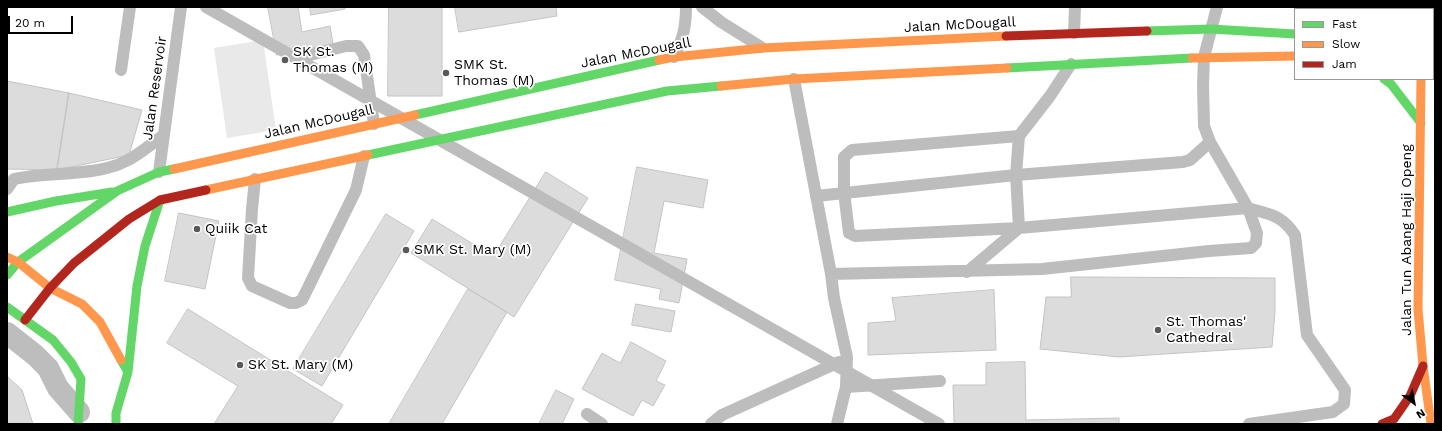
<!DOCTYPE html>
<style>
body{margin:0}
#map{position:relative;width:1442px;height:431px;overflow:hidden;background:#fff;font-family:"Work Sans",sans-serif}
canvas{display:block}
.frame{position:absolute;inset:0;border:8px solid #000;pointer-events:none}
.legend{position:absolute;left:1294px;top:8px;width:140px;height:72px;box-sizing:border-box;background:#fff;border:1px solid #999;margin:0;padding:5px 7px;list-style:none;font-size:12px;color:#000}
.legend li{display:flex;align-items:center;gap:8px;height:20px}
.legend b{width:20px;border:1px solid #999}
.north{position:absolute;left:1394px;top:383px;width:40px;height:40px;-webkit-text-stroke:3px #fff;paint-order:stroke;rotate:148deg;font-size:11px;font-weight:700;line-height:16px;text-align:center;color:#000}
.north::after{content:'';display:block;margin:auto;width:14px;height:18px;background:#000;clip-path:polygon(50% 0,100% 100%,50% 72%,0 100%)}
.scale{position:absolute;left:8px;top:16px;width:65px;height:18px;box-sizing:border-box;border:2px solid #000;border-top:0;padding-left:5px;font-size:12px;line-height:14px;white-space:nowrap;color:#000;-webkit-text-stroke:3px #fff;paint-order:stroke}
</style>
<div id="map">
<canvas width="1442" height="431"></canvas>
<div class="frame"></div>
<ul class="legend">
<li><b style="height:5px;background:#63d668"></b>Fast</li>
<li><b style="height:5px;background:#ff974d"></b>Slow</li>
<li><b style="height:5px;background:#b3261e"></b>Jam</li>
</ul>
<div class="north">N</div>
<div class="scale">20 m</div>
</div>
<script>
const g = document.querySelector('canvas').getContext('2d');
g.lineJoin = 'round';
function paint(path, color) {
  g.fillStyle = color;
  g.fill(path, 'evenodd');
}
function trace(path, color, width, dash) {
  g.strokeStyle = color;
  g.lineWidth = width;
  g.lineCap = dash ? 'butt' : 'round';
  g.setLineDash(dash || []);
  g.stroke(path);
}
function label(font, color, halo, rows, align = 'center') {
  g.font = font + ' "Work Sans",sans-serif';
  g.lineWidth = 3.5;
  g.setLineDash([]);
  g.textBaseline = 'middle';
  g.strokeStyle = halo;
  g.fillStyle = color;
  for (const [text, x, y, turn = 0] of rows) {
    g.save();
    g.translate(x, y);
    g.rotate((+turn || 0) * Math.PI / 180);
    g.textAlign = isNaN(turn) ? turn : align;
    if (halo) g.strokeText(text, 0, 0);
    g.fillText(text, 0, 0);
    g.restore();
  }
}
paint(new Path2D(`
 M263,40L276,130L227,138L214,48Z`), '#e9e9e9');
const building = new Path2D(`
 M268,7H298L302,32L330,26L333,44L277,55Z
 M310,7H345V9L311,15Z
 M389,7H442V96H388Z
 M455,7H556L557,16L459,32Z
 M7,81L69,93L57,170L7,169Z
 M69,93L142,110L129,155L57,170Z
 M637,167L708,180L703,208L664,201L654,253L687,259L679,303L659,299L661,289L615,280Z
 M546,172L588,198L514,317L411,253L432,219L493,256Z
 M179,213L219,221L205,289L165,281Z
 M386,214L414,231L322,386L293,369Z
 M1071,277L1275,278V312L1272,347L1119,357L1040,349L1046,297H1071Z
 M468,289L507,312L442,424H389Z
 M994,290L996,350L868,355V323L896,321L892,298Z
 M636,304L675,311L671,332L632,325Z
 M188,309L343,405L331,424H214L238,386L167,343Z
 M631,342L666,361L656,381L665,385L653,406L642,400L633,416L582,389L602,353L620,363Z
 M1025,362L1026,420L1119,418V424H954L953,385H986V363Z
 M7,376L22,390L33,424H7Z
 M556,390L574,399L562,424H539Z`);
paint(building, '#dcdcdc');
trace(building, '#c4c4c4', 1);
trace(new Path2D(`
 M206,7L939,424
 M702,7L721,22L761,47
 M1074,33L1075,7
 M302,57L346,46H358L364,55L374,124
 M674,57C683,39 686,27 686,7
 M121,70L130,7
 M794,79L831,274L834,298L847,357L846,387L837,424
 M1019,136L852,150L844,157V192L849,233L855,236L1019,228L1248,208C1270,215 1281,214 1295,235L1307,335L1345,390L1344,404L1333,412L1249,424
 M159,172L181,7
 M255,179L252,209L248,278L252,286L290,303H296L302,300L356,190L364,156
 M7,189L14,179C49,171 96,177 126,161C139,155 151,144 164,135
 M816,196L1016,175L1183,162L1190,160L1210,142
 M1019,228L1016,175L1019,136L1050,96L1071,64
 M967,272L1019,228
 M831,274L1042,269L1209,251L1251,248L1256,243L1257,233L1248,208L1210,142L1204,126L1203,85L1204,57L1217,7
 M846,387L940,381
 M587,414L602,424
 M711,424L722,415L839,362`), '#bdbdbd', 12);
trace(new Path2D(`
 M7,333L35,355L48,368L58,388L79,412`), '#bdbdbd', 22);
trace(new Path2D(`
 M1392,9L1395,7
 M1147,31L1211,29L1295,34
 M1007,68L1192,58
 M1384,79L1391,84L1421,123
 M415,115L659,60
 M368,155L667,91L721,86
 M7,212L56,201L112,192
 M7,275L18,262L117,191L159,172L174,169
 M7,307L53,340L71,362L81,379L78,424
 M128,372L137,286L145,246L160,200
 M116,424V413L128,372L121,360`), '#63d668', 9);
trace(new Path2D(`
 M1192,58L1295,56
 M659,60L674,57L763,48L1006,36
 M1421,79L1418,309L1423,366L1431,424
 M721,86L794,79L1007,68
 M174,169L415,115
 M206,190L368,155
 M7,257L18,262L50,288L82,304L100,322L121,360`), '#ff974d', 9);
trace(new Path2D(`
 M1421,7V9
 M1006,36L1147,31
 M25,320L50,288L74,263L129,219L160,200L206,190
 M1382,424L1394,419L1410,396L1423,366`), '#b3261e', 9);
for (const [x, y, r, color] of [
 [285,60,4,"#595959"],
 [446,73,4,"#595959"],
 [197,229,4,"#595959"],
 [406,250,4,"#595959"],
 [1158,330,4,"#595959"],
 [240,365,4,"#595959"]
]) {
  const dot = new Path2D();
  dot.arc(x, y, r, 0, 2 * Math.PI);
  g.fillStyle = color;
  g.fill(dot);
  trace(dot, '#fff', 1.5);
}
label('14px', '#000', '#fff', [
 ["Jalan McDougall",960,25,-3],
 ["Jalan McDougall",636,53,-11],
 ["Jalan Reservoir",155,88,-82],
 ["Jalan McDougall",319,122,-13],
 ["Jalan Tun Abang Haji Openg",1407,240,-90]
]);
label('14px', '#000', '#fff', [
 ["SK St.",293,52],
 ["Thomas (M)",293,68],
 ["SMK St.",454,65],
 ["Thomas (M)",454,81],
 ["Quiik Cat",205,229],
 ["SMK St. Mary (M)",414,250],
 ["St. Thomas'",1166,322],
 ["Cathedral",1166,338],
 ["SK St. Mary (M)",248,365]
], 'left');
</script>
